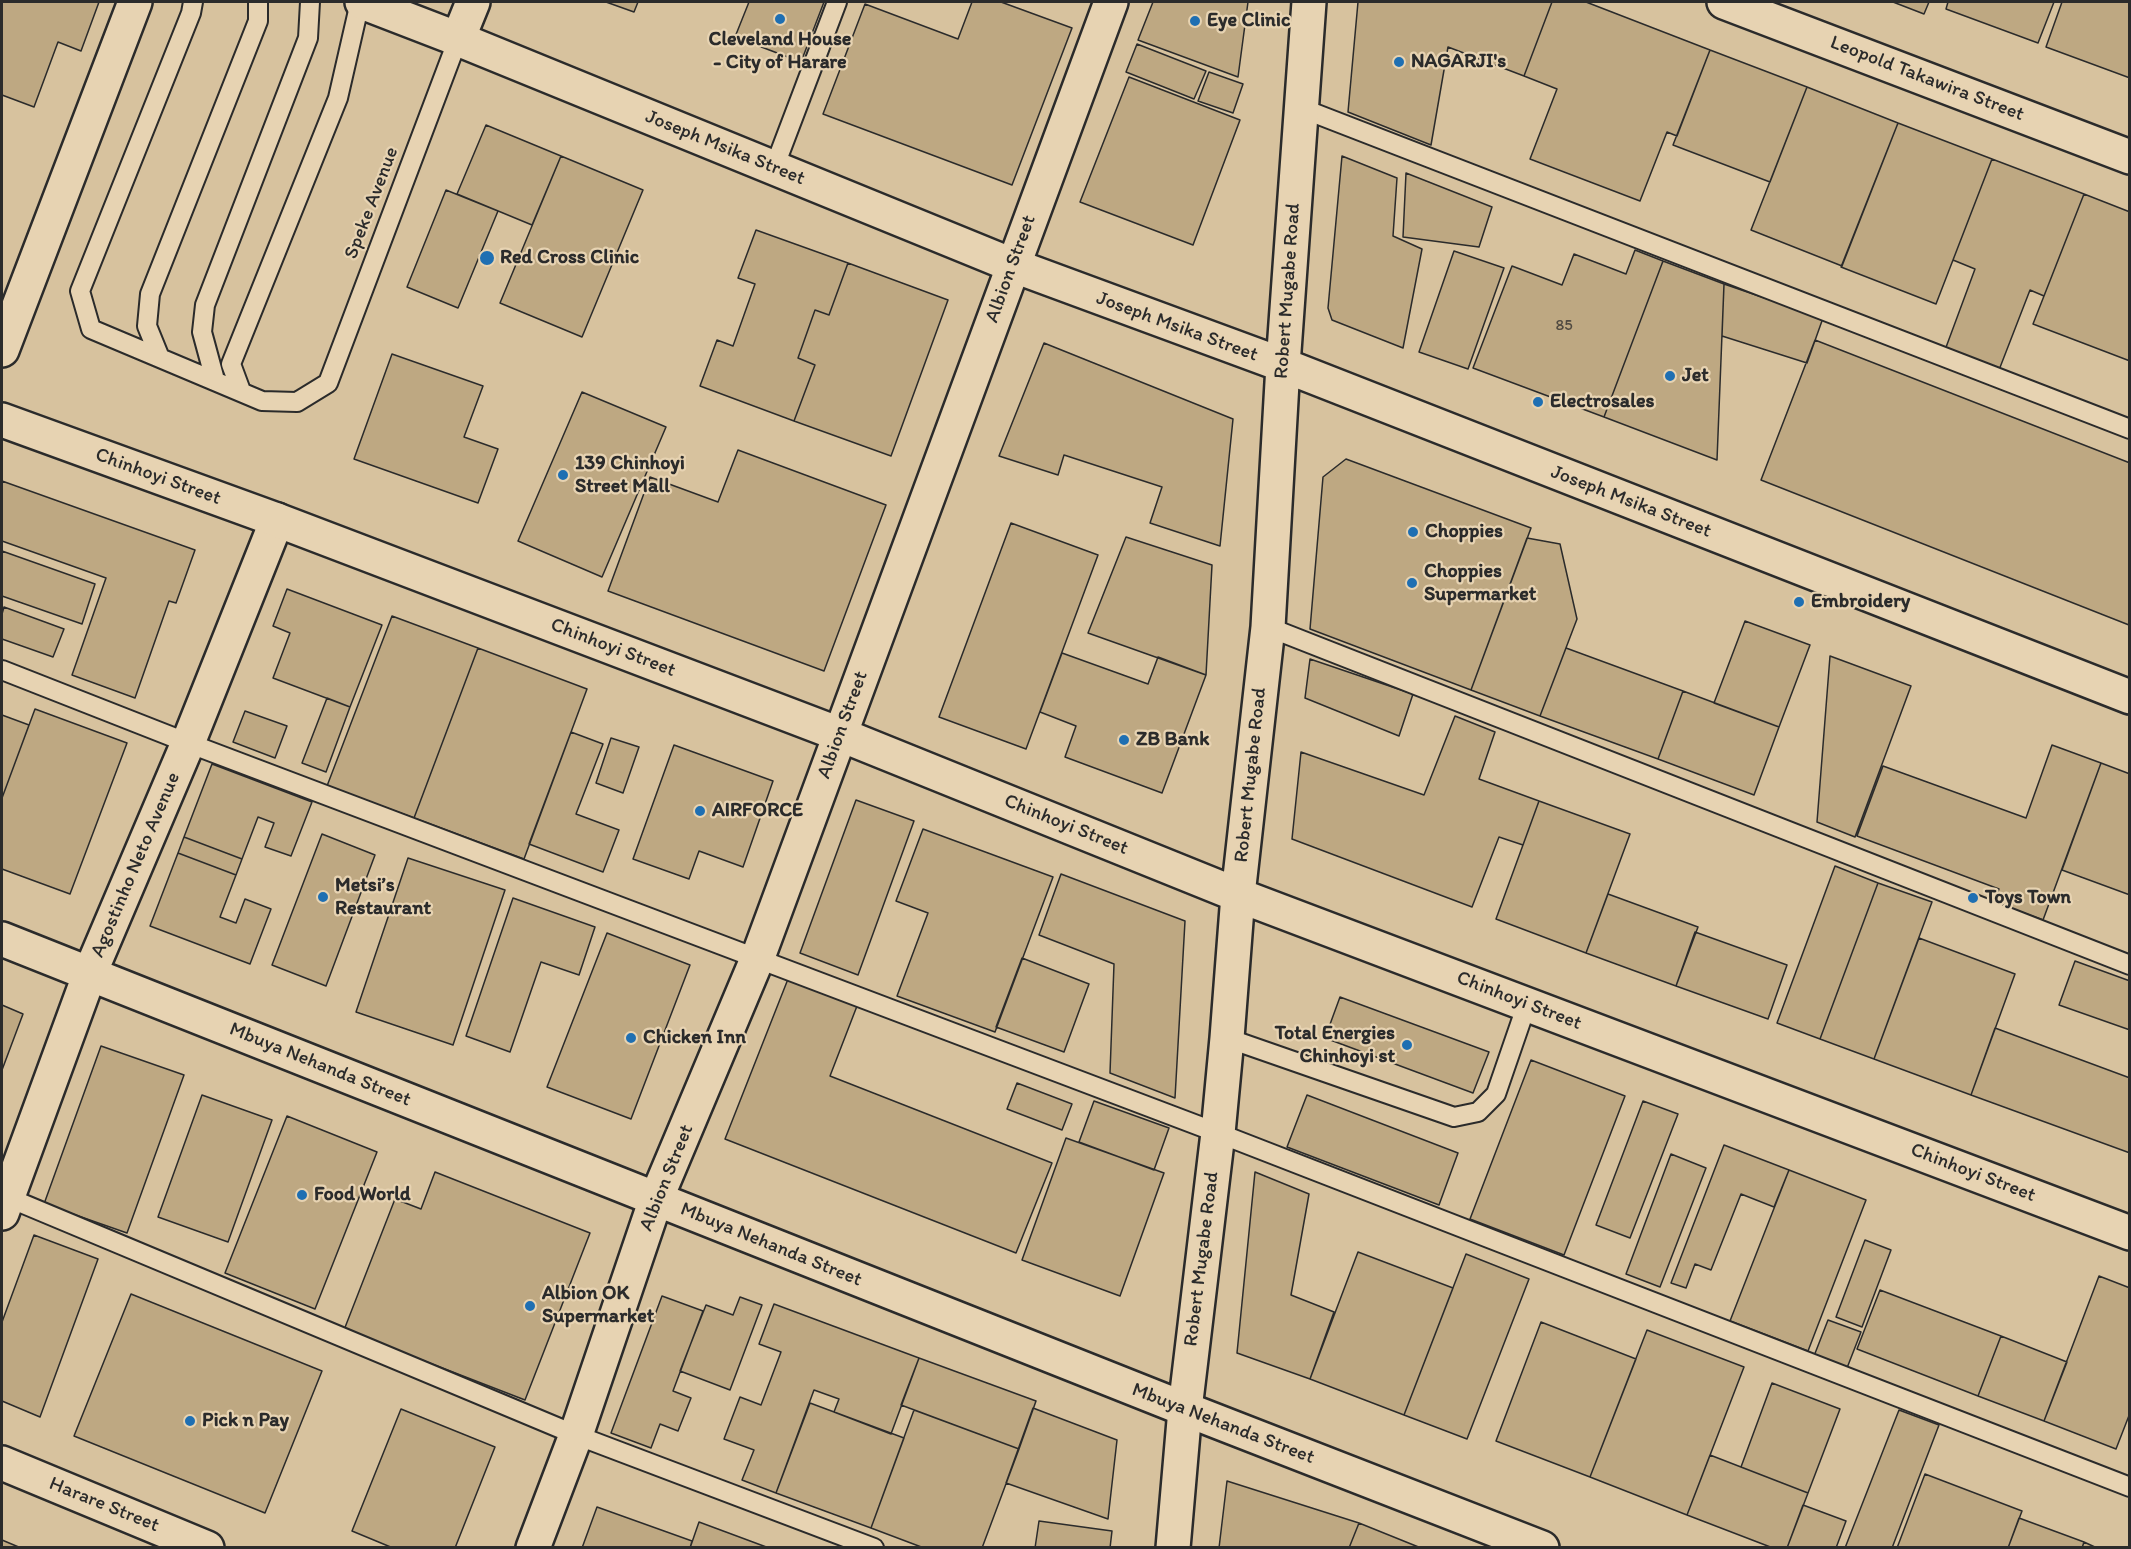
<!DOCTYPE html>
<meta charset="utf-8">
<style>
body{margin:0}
#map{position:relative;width:2131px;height:1549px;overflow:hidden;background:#e7d1ad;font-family:Itim,sans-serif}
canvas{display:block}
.frame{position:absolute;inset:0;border:3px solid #2b2b2b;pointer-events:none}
</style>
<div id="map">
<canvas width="2131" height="1549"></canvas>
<div class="frame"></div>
</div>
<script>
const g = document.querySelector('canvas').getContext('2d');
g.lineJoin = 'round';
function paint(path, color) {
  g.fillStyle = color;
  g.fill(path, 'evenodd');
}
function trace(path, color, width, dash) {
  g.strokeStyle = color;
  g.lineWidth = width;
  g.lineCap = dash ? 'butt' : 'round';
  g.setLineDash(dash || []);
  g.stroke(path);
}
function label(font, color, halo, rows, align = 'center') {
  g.font = font + ' Itim,sans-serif';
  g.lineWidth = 4.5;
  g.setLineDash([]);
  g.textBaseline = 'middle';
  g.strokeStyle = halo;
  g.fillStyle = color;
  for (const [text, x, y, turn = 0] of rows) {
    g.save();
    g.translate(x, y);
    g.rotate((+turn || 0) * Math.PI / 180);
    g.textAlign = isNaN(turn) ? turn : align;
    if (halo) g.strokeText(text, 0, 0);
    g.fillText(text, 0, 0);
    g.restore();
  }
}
paint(new Path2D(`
 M2,2H2129V1547H2Z`), '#d7c29e');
const building = new Path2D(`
 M2,2H99L81,51L58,42L34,107L2,95Z
 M606,2H638L634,12Z
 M749,2H824L801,62L735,37Z
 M972,2H1001L1072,28L1012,185L823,114L865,4L958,39Z
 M1153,2H1248L1238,77L1138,40Z
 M1358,2H1552L1524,76L1448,47L1431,145L1348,112Z
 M1552,2H1586L1710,50L1677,136L1667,132L1640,201L1530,159L1557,89L1524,76Z
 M1893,2H1929L1924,14Z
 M1948,2H2054L2038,43L1946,9Z
 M2062,2H2130V78L2046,47Z
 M1137,44L1206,71L1194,99L1126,72Z
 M1710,50L1807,87L1770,182L1673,145Z
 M1209,72L1243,84L1233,113L1198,101Z
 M1129,77L1240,120L1193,245L1080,202Z
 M1807,87L1898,123L1842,266L1751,230Z
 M1898,123L1992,159L1936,304L1841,267Z
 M486,125L561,156L532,225L457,194Z
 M561,156L643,190L582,337L500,303Z
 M1342,156L1397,178L1393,236L1422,249L1403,348L1332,320L1328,308Z
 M1992,159L2084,194L2044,296L2030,290L1999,370L1945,350L1975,269L1953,260Z
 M1406,173L1492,207L1479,247L1403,237Z
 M446,190L498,211L458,308L407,287Z
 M2084,194L2130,212V361L2033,324Z
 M756,230L848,263L829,315L815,310L798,358L815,365L794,421L700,386L717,340L733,346L755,284L738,278Z
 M1635,250L1663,261L1604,417L1473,368L1512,266L1562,285L1574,254L1626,274Z
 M1454,251L1504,268L1468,369L1419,352Z
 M1663,261L1724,284L1717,460L1604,417Z
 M848,263L948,300L891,456L794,421L815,365L798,358L815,310L829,315Z
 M1724,284L1823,318L1807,363L1722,336Z
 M1815,340L2130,463L2129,625L1761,480Z
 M1044,343L1233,419L1220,546L1150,523L1162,487L1064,455L1058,475L999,456Z
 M392,354L483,386L464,437L498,449L478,503L354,459Z
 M582,392L666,427L602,577L518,541Z
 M738,450L886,505L824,671L608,591L650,477L718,502Z
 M1346,459L1531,528L1471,690L1310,629L1323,477Z
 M2,481L195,550L176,603L169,601L135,698L72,675L106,578L2,541Z
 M1011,523L1098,555L1026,749L939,717Z
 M1126,537L1212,565L1206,675L1088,633Z
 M1527,538L1560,544L1577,619L1540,716L1471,690Z
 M2,551L95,584L82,624L2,596Z
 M287,589L382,625L350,707L273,678L290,633L273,626Z
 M4,607L64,629L53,657L2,639V614Z
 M392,616L478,648L414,818L327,786Z
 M1745,621L1810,645L1779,727L1714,703Z
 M478,648L587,689L524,859L414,818Z
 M1566,648L1683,691L1658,759L1540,716Z
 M1062,653L1148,684L1158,657L1206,675L1162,793L1065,757L1076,726L1040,712Z
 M1830,656L1911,686L1855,837L1817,822Z
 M1310,659L1413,694L1399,736L1305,698Z
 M1683,691L1779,727L1754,795L1658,759Z
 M327,698L350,707L326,772L302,763Z
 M35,709L127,743L70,894L2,869V798Z
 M245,711L287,726L275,758L233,742Z
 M2,715L29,725L2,798Z
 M1455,716L1495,732L1479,779L1539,801L1523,845L1499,837L1472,907L1292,839L1301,752L1424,795Z
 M571,732L603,744L576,814L619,830L603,872L529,844Z
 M611,738L639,747L623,793L596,783Z
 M674,745L773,781L743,867L699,851L689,879L633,859Z
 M2052,745L2101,763L2043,920L1994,902L1999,889L1857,836L1883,766L2026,818Z
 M2101,763L2130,774V895L2062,870Z
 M212,764L312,802L291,856L265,847L274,823L258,817L242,859L184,837Z
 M856,800L914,821L858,975L800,953Z
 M1539,801L1630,834L1586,953L1496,919Z
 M923,829L1053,877L995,1032L897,996L928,913L896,901Z
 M322,834L375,855L326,986L272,965Z
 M184,837L242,859L236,875L178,853Z
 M178,853L236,875L220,917L236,923L245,899L271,909L250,964L150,926Z
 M408,858L505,890L453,1045L356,1012Z
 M1835,866L1878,883L1820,1039L1777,1023Z
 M1061,874L1185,921L1175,1098L1110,1073L1114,964L1039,935Z
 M1878,883L1932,902L1874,1059L1820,1039Z
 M1608,894L1698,927L1676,986L1586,953Z
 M513,898L595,927L579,975L541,962L510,1052L466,1036Z
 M1695,932L1787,965L1768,1019L1676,986Z
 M607,933L690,965L631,1119L547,1087Z
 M1919,938L2015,974L1971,1095L1874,1059Z
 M1022,958L1089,984L1064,1052L996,1027Z
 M2075,961L2130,981V1030L2059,1005Z
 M788,979L857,1006L830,1076L1052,1163L1016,1253L725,1139Z
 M1340,997L1489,1052L1473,1093L1325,1038Z
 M2,1005L23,1014L2,1070Z
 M1995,1028L2130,1078V1153L1971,1095Z
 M101,1046L184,1075L127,1233L44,1204Z
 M1531,1060L1625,1096L1564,1255L1470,1219Z
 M1017,1083L1072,1104L1062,1130L1007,1109Z
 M202,1095L272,1120L228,1242L158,1217Z
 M1307,1095L1458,1153L1439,1205L1287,1147Z
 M1094,1101L1169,1128L1154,1170L1079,1142Z
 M1643,1101L1678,1114L1630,1238L1596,1225Z
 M287,1116L377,1152L315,1309L225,1273Z
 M1066,1138L1164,1173L1120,1296L1022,1260Z
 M1724,1145L1789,1170L1774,1207L1741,1194L1711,1270L1695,1264L1686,1288L1671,1283Z
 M1671,1154L1706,1168L1660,1287L1626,1274Z
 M1789,1170L1866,1200L1808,1351L1730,1321Z
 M435,1172L590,1233L525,1400L344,1330L395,1199L421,1209Z
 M1255,1172L1309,1194L1291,1295L1334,1312L1310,1379L1237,1353Z
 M34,1235L98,1259L40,1417L2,1401V1322Z
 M1865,1240L1891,1250L1862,1327L1836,1317Z
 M1358,1252L1453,1288L1404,1415L1310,1379Z
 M1466,1254L1529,1279L1467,1439L1404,1415Z
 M2099,1276L2130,1288V1413L2116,1449L2044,1421Z
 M1880,1290L2001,1336L1978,1396L1857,1349Z
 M131,1294L322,1371L265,1513L74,1436Z
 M662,1296L703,1311L673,1391L691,1398L678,1431L660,1424L651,1448L611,1433Z
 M740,1297L762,1305L730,1390L680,1371L706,1305L733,1315Z
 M774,1304L919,1358L891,1434L834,1412L839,1399L814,1390L776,1493L742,1480L754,1450L724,1439L740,1397L761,1405L781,1352L759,1344Z
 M1828,1320L1861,1332L1847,1368L1814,1356Z
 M1541,1322L1636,1359L1590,1477L1496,1441Z
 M1647,1330L1744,1367L1687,1515L1590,1477Z
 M2001,1336L2067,1362L2044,1421L1978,1396Z
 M919,1358L1036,1401L1019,1449L901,1405Z
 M1772,1383L1840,1409L1808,1493L1741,1467Z
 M810,1403L904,1438L871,1528L776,1493Z
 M1033,1408L1117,1440L1108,1519L1006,1483Z
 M401,1409L495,1447L455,1548H393L352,1531Z
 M914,1410L1019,1449L982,1548H924L871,1528Z
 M1899,1410L1939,1425L1892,1548H1845Z
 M1710,1455L1808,1493L1787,1548H1773L1687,1515Z
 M1925,1474L2022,1511L2008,1548H1897Z
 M1227,1481L1359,1523L1349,1548H1219Z
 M1803,1505L1846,1521L1836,1548H1787Z
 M597,1507L692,1541L690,1548H582Z
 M2019,1518L2084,1542L2082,1548H2008Z
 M1039,1521L1112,1531L1110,1548H1035Z
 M699,1522L769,1548H690Z
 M1359,1523L1421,1548H1349Z
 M2,1540L21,1548H2Z
 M2084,1542L2097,1548H2082Z`);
paint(building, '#bea882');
trace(building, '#2b2b2b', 1.5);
const lane = new Path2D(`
 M193,2L191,13L80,291L91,329L262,401L297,402L328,383L458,39
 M1301,108L2130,429
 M774,168L837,2
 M160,358L147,326L150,294L258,21V2
 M215,380L202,332L205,305L308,38L310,2
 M241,391L231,364L338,98L360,2
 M1268,627L2130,965
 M2,670L188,743L1218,1133L2130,1487
 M1227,1038L1454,1117L1478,1112L1496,1094L1527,1004
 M2,1195L576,1435L874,1548`);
const street = new Path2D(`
 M458,39L473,2
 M2,350L135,2
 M2,939L1185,1409L1542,1548
 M2,1213L90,973L188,743L277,520
 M2,1463L207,1548
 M533,1548L576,1435L656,1199L758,957L1111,2`);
const secondary = new Path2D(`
 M362,2L458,39L1012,265L1283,365L2130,697
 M1724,2L2130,157
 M2,420L277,520L839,734L1238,895L2130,1233
 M1173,1548L1185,1409L1218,1133L1227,1038L1238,895L1268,627L1283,365L1309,2`);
trace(lane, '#2b2b2b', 22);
trace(street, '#2b2b2b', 38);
trace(secondary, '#2b2b2b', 38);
trace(lane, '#e7d3b2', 18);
trace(street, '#e7d3b2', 33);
trace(secondary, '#e7d3b2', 33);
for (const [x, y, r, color] of [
 [780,19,6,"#1f6fb2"],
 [1195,21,6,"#1f6fb2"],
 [1399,62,6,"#1f6fb2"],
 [487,258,8,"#1f6fb2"],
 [1670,376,6,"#1f6fb2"],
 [1538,402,6,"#1f6fb2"],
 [563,475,6,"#1f6fb2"],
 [1413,532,6,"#1f6fb2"],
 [1412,583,6,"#1f6fb2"],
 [1799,602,6,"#1f6fb2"],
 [1124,740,6,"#1f6fb2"],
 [700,811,6,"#1f6fb2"],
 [323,897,6,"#1f6fb2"],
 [1973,898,6,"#1f6fb2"],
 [631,1038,6,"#1f6fb2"],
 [1407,1045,6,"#1f6fb2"],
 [302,1195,6,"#1f6fb2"],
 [530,1306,6,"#1f6fb2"],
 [190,1421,6,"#1f6fb2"]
]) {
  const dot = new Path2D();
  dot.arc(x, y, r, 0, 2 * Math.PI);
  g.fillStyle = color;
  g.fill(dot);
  trace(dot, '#e7d3b2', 2);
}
label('16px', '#504a41', null, [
 ["85",1564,326]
]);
label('bold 20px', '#2b2b2b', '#e7d3b2', [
 ["Eye Clinic",1207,21],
 ["Cleveland House",780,40,"center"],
 ["- City of Harare",780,63,"center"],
 ["NAGARJI's",1411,62],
 ["Red Cross Clinic",500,258],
 ["Jet",1682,376],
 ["Electrosales",1550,402],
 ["139 Chinhoyi",575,464],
 ["Street Mall",575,487],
 ["Choppies",1425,532],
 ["Choppies",1424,572],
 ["Supermarket",1424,595],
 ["Embroidery",1811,602],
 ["ZB Bank",1136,740],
 ["AIRFORCE",712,811],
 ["Metsi’s",335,886],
 ["Restaurant",335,909],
 ["Toys Town",1985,898],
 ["Total Energies",1395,1034,"right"],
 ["Chinhoyi st",1395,1057,"right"],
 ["Chicken Inn",643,1038],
 ["Food World",314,1195],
 ["Albion OK",542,1294],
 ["Supermarket",542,1317],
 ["Pick n Pay",202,1421]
], 'left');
label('20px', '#2b2b2b', '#e7d3b2', [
 ["Leopold Takawira Street",1927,79,21],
 ["Joseph Msika Street",725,148,22],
 ["Speke Avenue",372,203,-69],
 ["Albion Street",1011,269,-70],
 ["Robert Mugabe Road",1288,291,-86],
 ["Joseph Msika Street",1177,327,20],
 ["Chinhoyi Street",158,477,20],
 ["Joseph Msika Street",1631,502,21],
 ["Chinhoyi Street",613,648,21],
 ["Albion Street",843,725,-70],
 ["Robert Mugabe Road",1251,775,-84],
 ["Chinhoyi Street",1066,825,22],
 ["Agostinho Neto Avenue",136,865,-67],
 ["Chinhoyi Street",1519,1001,21],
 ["Mbuya Nehanda Street",320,1065,22],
 ["Chinhoyi Street",1973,1173,21],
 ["Albion Street",667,1178,-68],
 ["Mbuya Nehanda Street",771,1245,22],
 ["Robert Mugabe Road",1202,1259,-83],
 ["Mbuya Nehanda Street",1223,1424,21],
 ["Harare Street",104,1505,22]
]);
</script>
